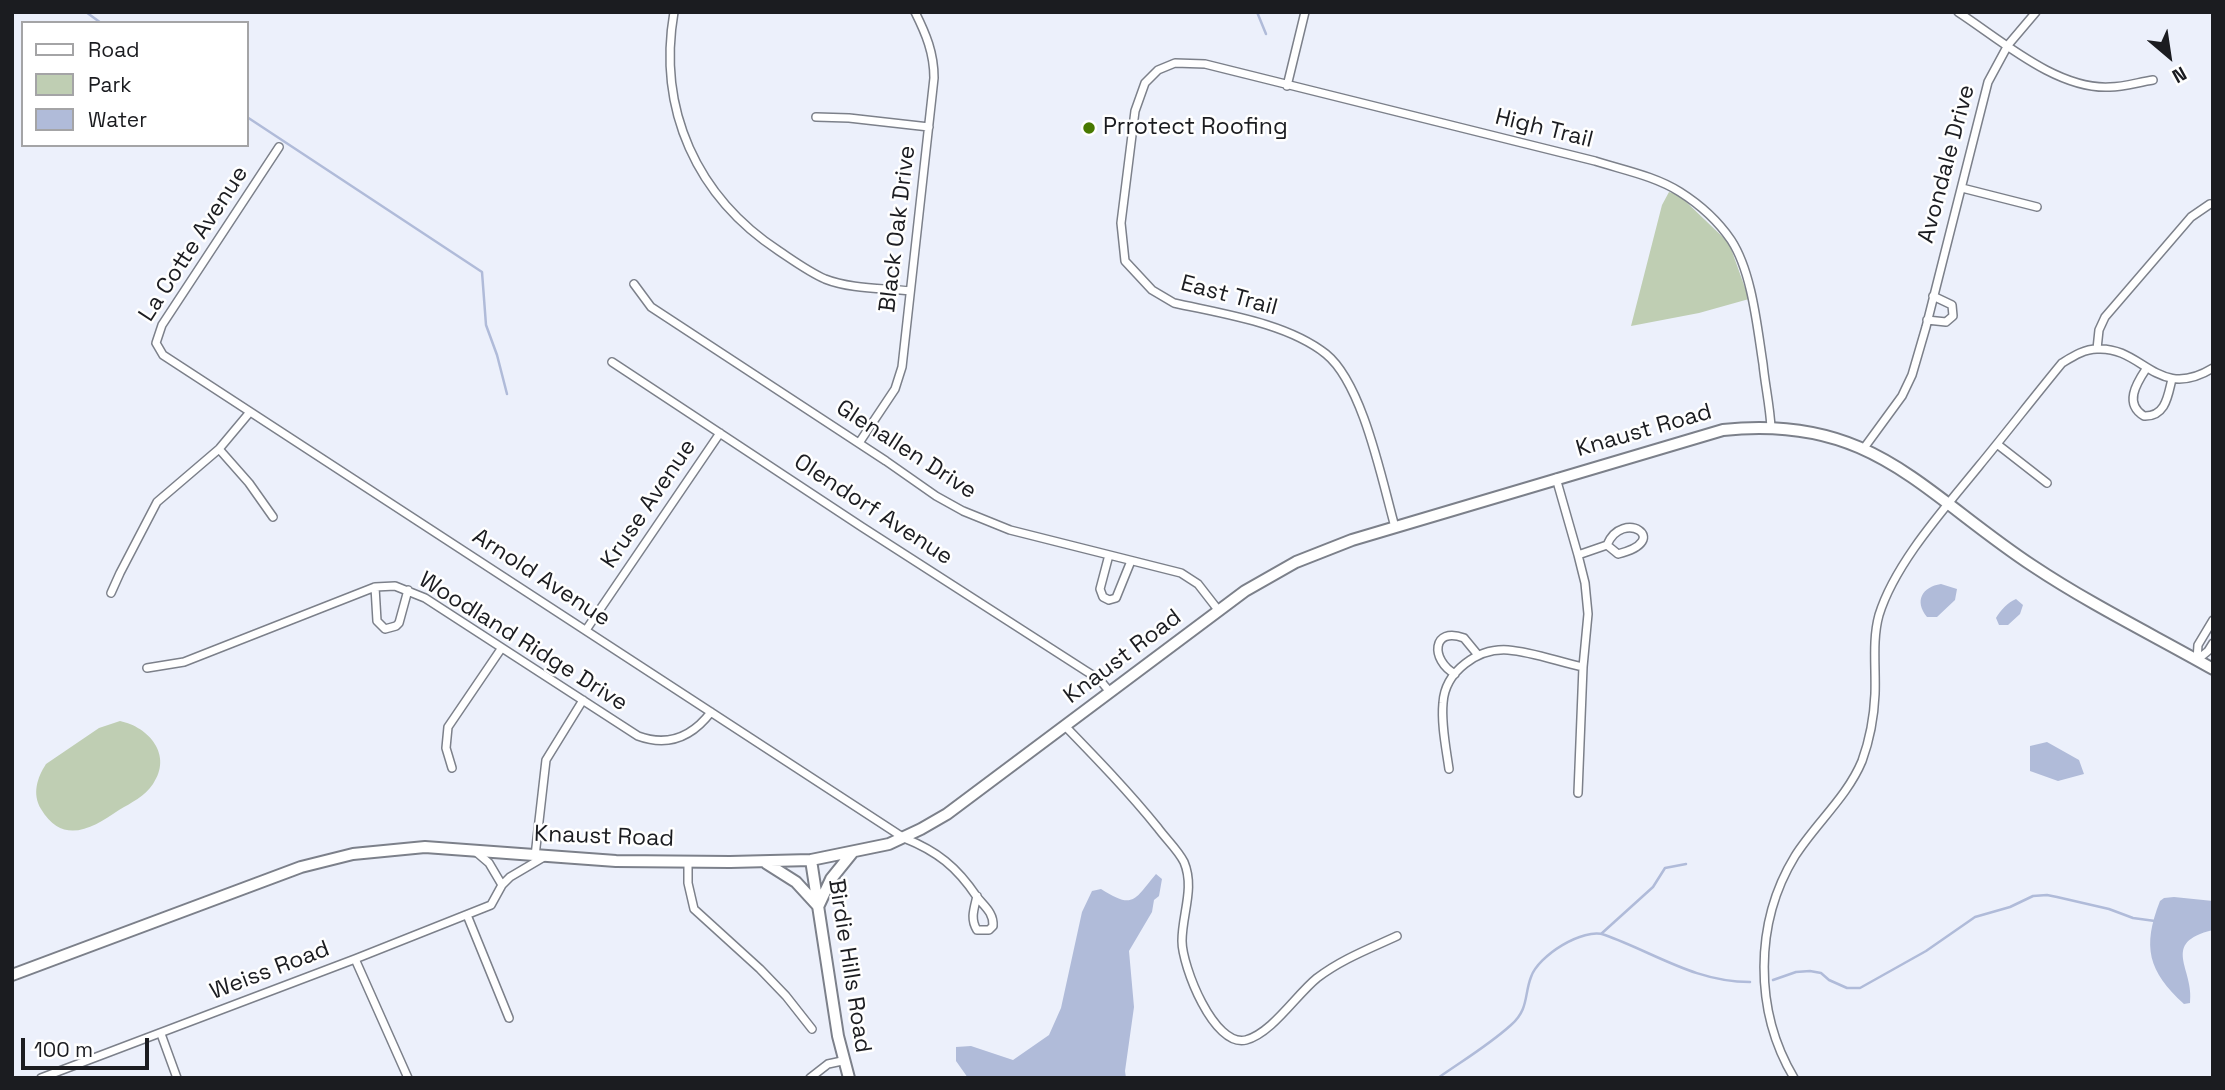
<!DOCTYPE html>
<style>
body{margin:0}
#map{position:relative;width:2225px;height:1090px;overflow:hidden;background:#ecf0fb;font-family:"Space Grotesk",sans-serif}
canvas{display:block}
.frame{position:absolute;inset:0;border:14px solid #1b1c20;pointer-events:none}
.legend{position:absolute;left:21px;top:21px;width:228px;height:126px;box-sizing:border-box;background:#fff;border:2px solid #a4a4a6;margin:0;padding:9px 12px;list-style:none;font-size:21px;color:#1b1c20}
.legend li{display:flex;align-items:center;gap:14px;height:35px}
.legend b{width:35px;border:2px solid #a4a4a6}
.north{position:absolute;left:2134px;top:21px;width:70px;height:70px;-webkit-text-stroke:5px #fff;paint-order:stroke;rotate:151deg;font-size:19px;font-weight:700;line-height:28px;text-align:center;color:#1b1c20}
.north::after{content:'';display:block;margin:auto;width:24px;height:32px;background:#1b1c20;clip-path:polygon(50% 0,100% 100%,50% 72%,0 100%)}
.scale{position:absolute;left:21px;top:1038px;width:128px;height:32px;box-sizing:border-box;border:4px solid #1b1c20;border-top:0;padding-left:9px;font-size:21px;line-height:24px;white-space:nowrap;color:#1b1c20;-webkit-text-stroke:5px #fff;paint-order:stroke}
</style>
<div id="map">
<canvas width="2225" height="1090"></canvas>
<div class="frame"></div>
<ul class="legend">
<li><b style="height:9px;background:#fff"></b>Road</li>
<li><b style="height:19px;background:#bfceb3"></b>Park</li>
<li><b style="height:19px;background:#b0bbd9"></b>Water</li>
</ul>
<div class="north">N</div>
<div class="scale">100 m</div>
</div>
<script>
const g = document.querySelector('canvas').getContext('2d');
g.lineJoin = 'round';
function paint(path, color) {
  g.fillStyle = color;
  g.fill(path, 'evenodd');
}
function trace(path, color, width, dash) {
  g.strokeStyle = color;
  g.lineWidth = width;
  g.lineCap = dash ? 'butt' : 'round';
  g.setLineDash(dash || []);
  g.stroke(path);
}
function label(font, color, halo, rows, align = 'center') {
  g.font = font + ' "Space Grotesk",sans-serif';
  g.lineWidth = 5;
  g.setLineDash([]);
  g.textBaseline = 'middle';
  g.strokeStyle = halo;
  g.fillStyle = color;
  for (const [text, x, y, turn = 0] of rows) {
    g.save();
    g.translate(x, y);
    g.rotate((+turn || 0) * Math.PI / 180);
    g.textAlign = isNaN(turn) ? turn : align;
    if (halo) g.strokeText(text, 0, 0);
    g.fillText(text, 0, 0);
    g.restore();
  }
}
paint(new Path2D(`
 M1669,192L1679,195L1729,243L1749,299L1699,313L1631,326L1662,205Z
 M120,721C149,727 173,755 153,784C145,796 131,803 119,810C93,828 63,846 41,809C32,794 37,778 46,764L99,728Z`), '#bfceb3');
paint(new Path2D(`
 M1941,584L1957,589L1955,600L1937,617H1927C1914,601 1922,587 1941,584Z
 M2016,599L2023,605L2020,614L2008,625H1999L1996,618C2000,611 2008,602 2016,599Z
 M2047,742L2079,760L2084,774L2058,781L2030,771V746Z
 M1156,874L1162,879L1159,896L1154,900L1152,912L1129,951L1134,1007L1125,1071L1126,1078H968L956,1061V1047L971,1046L1013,1060L1049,1035L1061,1008L1082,912L1092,891L1101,889C1134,910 1134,900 1156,874Z
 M2174,897L2213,901V930C2159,943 2195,969 2190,1003L2184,1004C2148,971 2142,947 2160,901L2164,898Z`), '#b0bbd9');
trace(new Path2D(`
 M86,12L101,23
 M1257,12L1266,34
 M247,117L482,272L486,325L497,355L507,394
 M1601,934L1653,887L1665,868L1686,864
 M1773,980L1796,972L1810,971L1821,973L1829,980L1847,988H1860L1926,951L1975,917L2010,907L2033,896L2047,895L2057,897L2109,909L2133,918L2155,921
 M1438,1078C1462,1061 1489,1045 1511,1025C1529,1009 1524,995 1531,977C1538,956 1583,927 1605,935C1655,953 1695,982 1750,982`), '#b0bbd9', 2.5);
const street = new Path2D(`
 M674,12C657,110 697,197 779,251C794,261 809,272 825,279C850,289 883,288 910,291
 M1958,12C2001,40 2057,90 2110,87C2124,87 2139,82 2153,80
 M1287,86L1305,12
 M816,117L849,118L929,127
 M279,147L162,325L156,343L163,355L904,838C937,851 957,867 977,897C984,906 994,913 993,926L989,930H977C970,919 974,909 977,896
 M1962,188L2037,207
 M634,284L651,307L886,461L936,496L963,511L1010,530L1181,573L1198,584L1219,611
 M1927,320L1946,322L1953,316L1952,305L1933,296
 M2097,349L2099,330L2105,317L2191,217L2210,204
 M612,362L862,527L1086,671L1099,679L1110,692
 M2146,369C2136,384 2124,404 2144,416C2166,417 2168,395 2172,379
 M859,443L895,389L902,367L934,78C934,53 926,34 915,12
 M1997,444L2047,483
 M1864,448L1902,396L1912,375L1926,327L1988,82L2008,45L2036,12
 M219,449L249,483L273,517
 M1556,478L1578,555L1585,583L1588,614L1583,667L1578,793
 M1395,527C1382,481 1363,384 1326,354C1287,323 1223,314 1174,303L1152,290L1125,261L1121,223L1135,111L1145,83L1158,70L1175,63L1205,64L1595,161C1623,170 1655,176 1680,192C1699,204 1718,221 1731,240C1752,272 1757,326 1763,364C1765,385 1770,406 1771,428
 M1109,555L1100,589L1103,597L1109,600L1116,598L1131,561
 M1578,555L1607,545C1622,508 1674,540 1618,554L1607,545
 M375,587L377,621L385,629L396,626L399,623L408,590
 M111,593L120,573L157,502L219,449L250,412
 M586,630L720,433
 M2197,660L2198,645L2213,620
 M2197,660L2208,651L2213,643
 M147,668L184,662L375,587L395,586L425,598L638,736C668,747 692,737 711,712
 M1455,674C1430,660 1432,626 1464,638L1478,655
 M1065,726C1097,759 1129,792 1158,828C1166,839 1178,850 1184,862C1195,888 1182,914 1182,941C1182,966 1214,1048 1246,1040C1272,1033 1296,995 1317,978C1342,959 1369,949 1397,936
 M452,768L446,748L448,727L501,649
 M1449,769C1446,748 1441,724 1443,703C1445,671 1478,648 1508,650C1533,652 1559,662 1583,667
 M475,851L489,863L502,885
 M535,856L546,760L583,700
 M688,862V883L694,909L760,969L786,996L812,1029
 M467,915L509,1018
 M355,959L408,1078
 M161,1034L177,1078
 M41,1078L355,959L491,905L502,885L510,877L544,857
 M810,1078L828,1064L842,1061
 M1794,1078C1754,1011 1754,923 1795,856C1816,823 1847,797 1862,761C1870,739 1874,717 1875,694C1876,668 1872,640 1879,615C1895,563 1945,508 1979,466C2007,432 2034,397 2062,363C2072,357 2084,349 2097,349C2143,346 2157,402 2213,368`);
const secondary = new Path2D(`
 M811,860L838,1036L849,1078
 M766,863L796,882L818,906
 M818,907L831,879L852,853
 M12,975L301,867L353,854L425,847L616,861L730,862L811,860L889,844L921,829L947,814L1245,591L1296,562L1352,540L1723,430C1872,414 1921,492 2033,566C2090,604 2153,635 2213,669`);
trace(street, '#7c808a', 10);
trace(secondary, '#7c808a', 14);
trace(street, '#fff', 7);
trace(secondary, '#fff', 10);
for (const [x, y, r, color] of [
 [1089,128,7,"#487900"]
]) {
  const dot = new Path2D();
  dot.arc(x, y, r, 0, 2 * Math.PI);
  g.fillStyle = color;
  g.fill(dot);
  trace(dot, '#fff', 2.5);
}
label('23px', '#1b1c20', '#fff', [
 ["Prrotect Roofing",1103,128]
], 'left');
label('23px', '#1b1c20', '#fff', [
 ["High Trail",1544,129,14],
 ["Avondale Drive",1947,164,-75],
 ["Black Oak Drive",898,229,-83],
 ["La Cotte Avenue",194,244,-57],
 ["East Trail",1229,296,15],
 ["Knaust Road",1644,431,-16],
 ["Glenallen Drive",906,450,33],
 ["Kruse Avenue",649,504,-56],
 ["Olendorf Avenue",873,510,33],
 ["Arnold Avenue",541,578,33],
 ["Woodland Ridge Drive",523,642,32],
 ["Knaust Road",1123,657,-37],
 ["Knaust Road",604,837,2],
 ["Birdie Hills Road",849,966,81],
 ["Weiss Road",270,971,-21]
]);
</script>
